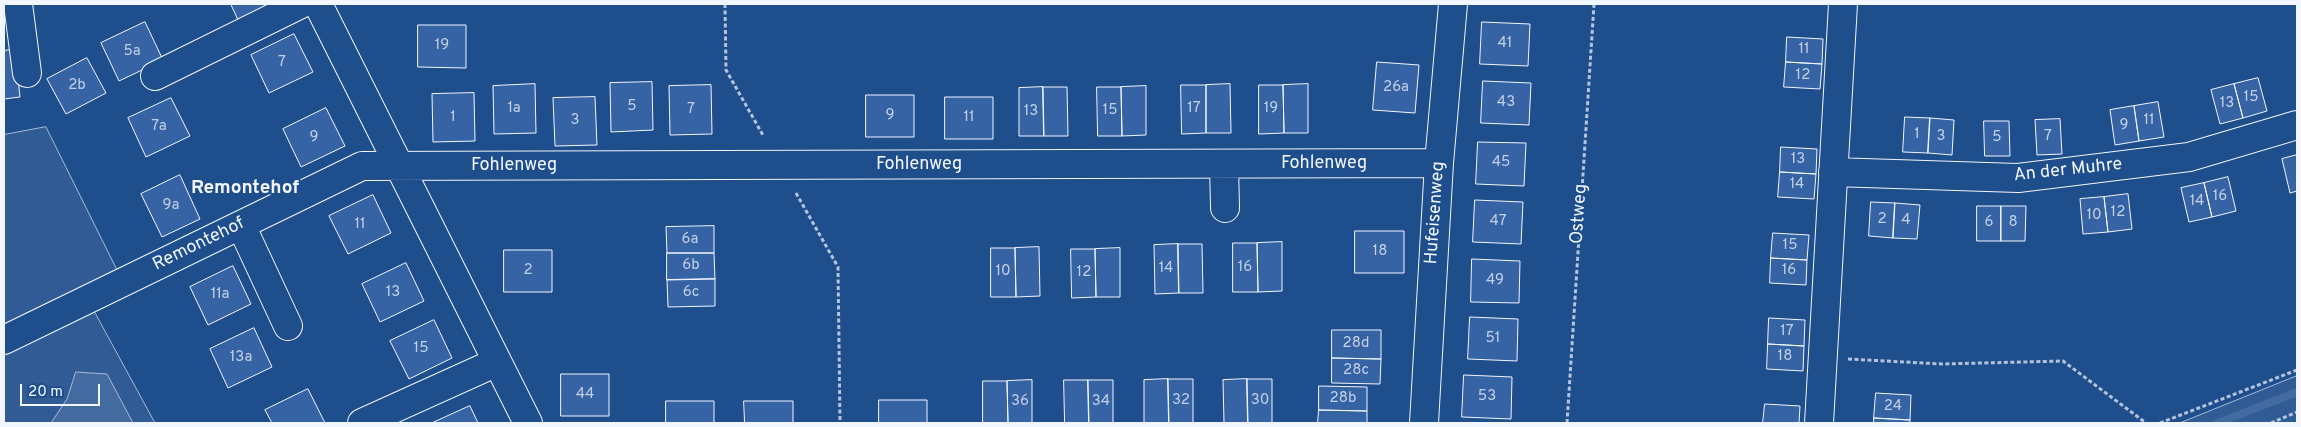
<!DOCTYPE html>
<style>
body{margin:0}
#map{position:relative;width:2301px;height:427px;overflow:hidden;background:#1f4e8c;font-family:Overpass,sans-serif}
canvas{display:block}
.frame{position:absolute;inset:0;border:5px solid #f2f6ff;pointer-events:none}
.scale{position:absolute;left:20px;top:384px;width:80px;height:22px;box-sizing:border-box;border:2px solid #f2f6ff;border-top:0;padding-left:6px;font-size:15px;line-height:18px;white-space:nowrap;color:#f2f6ff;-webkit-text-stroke:4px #1f4e8c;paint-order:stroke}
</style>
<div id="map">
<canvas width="2301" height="427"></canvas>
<div class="frame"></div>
<div class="scale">20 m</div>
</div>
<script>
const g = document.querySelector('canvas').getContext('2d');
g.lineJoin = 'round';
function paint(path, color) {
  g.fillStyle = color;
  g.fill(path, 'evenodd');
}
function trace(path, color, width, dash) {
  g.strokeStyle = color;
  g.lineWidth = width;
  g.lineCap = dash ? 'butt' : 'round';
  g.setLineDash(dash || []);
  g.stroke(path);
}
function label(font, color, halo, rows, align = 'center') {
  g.font = font + ' Overpass,sans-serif';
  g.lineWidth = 4;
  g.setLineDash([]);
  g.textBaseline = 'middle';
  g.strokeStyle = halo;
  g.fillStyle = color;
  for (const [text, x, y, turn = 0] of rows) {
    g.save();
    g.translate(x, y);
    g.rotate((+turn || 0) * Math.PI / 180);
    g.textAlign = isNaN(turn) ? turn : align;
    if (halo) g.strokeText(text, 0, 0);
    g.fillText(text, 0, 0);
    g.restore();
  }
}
const built = new Path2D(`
 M46,127L118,272L82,289L155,423H4V135Z
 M2297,376V423H2180Z`);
paint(built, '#305b95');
trace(built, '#a8bbd7', 1);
const water = new Path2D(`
 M76,372L107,374L133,423H51L67,399Z`);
paint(water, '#446ba0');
trace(water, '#a8bbd7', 1);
trace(new Path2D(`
 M2218,423L2297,392`), '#446ba0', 8);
const building = new Path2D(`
 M231,4H275L239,21Z
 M145,22L163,60L119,81L101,43Z
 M1482,22L1530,24L1528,66L1480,64Z
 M418,25H466V68L418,67Z
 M294,34L313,72L269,93L251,55Z
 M1787,37L1823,39L1822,64L1786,62Z
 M15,49L20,97L4,99V51Z
 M87,58L106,93L66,114L47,79Z
 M1377,62L1419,65L1415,113L1373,110Z
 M1786,62L1822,64L1820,89L1784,87Z
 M2258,78L2267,111L2243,118L2234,84Z
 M1483,81L1531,83L1529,125L1481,123Z
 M652,82L653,130L611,132L610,83Z
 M535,84L536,133L494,134L493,86Z
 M1230,84L1231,133H1206V85Z
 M1308,84V133H1284L1283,85Z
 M2234,84L2243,118L2220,124L2211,90Z
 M711,85L712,134L670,135L669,86Z
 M1181,85H1206V133L1182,134Z
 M1259,85H1283L1284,133L1259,134Z
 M1146,86V135L1122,136L1121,87Z
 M1043,87L1044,136H1019V88Z
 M1043,87H1067L1068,136H1044Z
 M1097,87H1121L1122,136H1098Z
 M474,93L475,141L433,142L432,94Z
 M866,95H914V137H866Z
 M595,97L597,145L555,146L553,98Z
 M945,97H993V139H945Z
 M171,98L190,136L146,157L128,118Z
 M2158,102L2164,137L2139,141L2134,106Z
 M2134,106L2139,141L2115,145L2110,110Z
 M326,108L345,146L301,167L283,129Z
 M1905,117L1930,118L1928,153L1903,152Z
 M1930,118L1954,120L1952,155L1928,153Z
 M2060,119L2062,154L2037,155L2035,120Z
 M1984,121H2009L2010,156H1985Z
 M1478,142L1526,143L1524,186L1476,184Z
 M1781,147L1817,149L1816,174L1780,172Z
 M2297,155V191L2290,193L2282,159Z
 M1780,172L1816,174L1814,199L1778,197Z
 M180,175L200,219L162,237L141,194Z
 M2228,177L2236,211L2212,217L2204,183Z
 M2204,183L2212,217L2189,222L2181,188Z
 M2128,194L2132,229L2108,232L2104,197Z
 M373,195L391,233L348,254L329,216Z
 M2104,197L2108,232L2083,234L2080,199Z
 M1475,200L1523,202L1521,244L1473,242Z
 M1871,202L1895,203L1893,238L1869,236Z
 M1895,203L1920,205L1917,239L1893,238Z
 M1977,206H2001V241H1977Z
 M2001,206H2026L2025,241H2001Z
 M714,226V253H667L666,227Z
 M1355,231H1404V273H1355Z
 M1773,233L1809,235L1807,260L1771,258Z
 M1282,242V291L1258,292L1257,243Z
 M1233,243H1257L1258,292H1233Z
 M1178,244L1179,293L1155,294L1154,245Z
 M1178,244H1202L1203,293H1179Z
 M1039,247L1040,296L1016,297L1015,248Z
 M991,248H1015L1016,297H991Z
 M1120,248V297H1096L1095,249Z
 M1071,249H1095L1096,297L1072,298Z
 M504,250H552V292H504Z
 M667,253H714L715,279L667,280Z
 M1771,258L1807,260L1806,285L1770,283Z
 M1472,259L1520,261L1519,303L1471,302Z
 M406,263L424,301L380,322L362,284Z
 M233,266L251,304L208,325L190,287Z
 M715,279V306L668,307L667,280Z
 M1470,317L1518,319L1517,361L1468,359Z
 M1769,318L1805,320L1804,346L1768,344Z
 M434,320L452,358L409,379L390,341Z
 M254,328L272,367L228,388L210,349Z
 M1332,330H1381V359L1332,358Z
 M1768,344L1804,346L1803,371L1767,369Z
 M1332,358L1381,359L1380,384L1332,383Z
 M561,374H609V416H561Z
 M1464,375L1512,377L1511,419L1462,417Z
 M1168,379H1193V423H1169Z
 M1168,379L1169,423H1144V380Z
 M1247,379H1272V423H1248Z
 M1247,379L1248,423H1224L1223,380Z
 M1032,380V423H1008L1007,381Z
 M1064,380H1088L1089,423H1065Z
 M1088,380H1113V423H1089Z
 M983,381H1007L1008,423H983Z
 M1319,386L1367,387V411L1319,410Z
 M308,389L325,423H272L265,410Z
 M1876,393L1911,395L1910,420L1874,418Z
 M879,400H927V423H879Z
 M666,401H714V423H666Z
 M744,401H793V423H745Z
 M1765,404L1800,406L1799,423H1763Z
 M470,406L478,423H432Z
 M1319,410L1367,411V423H1318Z
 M1874,418L1910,420V423H1874Z`);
paint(building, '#3563a3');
trace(building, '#f2f6ff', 1);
const minor = new Path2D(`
 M18,4L27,73
 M318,4L528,423
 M155,76L301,4
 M1224,164L1225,208
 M1833,172L2018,178L2189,157L2297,125
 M241,225L288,326
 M4,340L362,166L1439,163
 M362,423L497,362
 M1424,423L1439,163L1453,4
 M1819,423L1843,4`);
trace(minor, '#f2f6ff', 30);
trace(new Path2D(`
 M725,4L726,70L764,137
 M796,193L838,267L840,423
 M1848,359L1942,364L2063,361L2146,423
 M1567,423L1594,4
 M2160,423L2297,370
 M2271,423L2297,412`), '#b3c4dc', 3, [4, 2.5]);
trace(minor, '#1f4e8c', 28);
label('15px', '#c3d1e8', null, [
 ["41",1505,44],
 ["19",442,46],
 ["11",1804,50],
 ["5a",132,52],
 ["7",282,63],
 ["12",1803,76],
 ["2b",77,86],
 ["26a",1396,88],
 ["15",2251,98],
 ["43",1506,103],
 ["13",2227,104],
 ["5",632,107],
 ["1a",514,109],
 ["17",1194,109],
 ["19",1271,109],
 ["7",691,110],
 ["15",1110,111],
 ["13",1031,112],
 ["9",890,116],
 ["1",453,118],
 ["11",969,118],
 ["3",575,121],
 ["11",2149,121],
 ["9",2124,126],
 ["7a",159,127],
 ["1",1917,135],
 ["3",1941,137],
 ["7",2048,137],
 ["9",314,138],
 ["5",1997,138],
 ["13",1798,160],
 ["45",1501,163],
 ["14",1797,185],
 ["16",2220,197],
 ["14",2197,202],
 ["9a",171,206],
 ["12",2118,213],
 ["10",2094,216],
 ["2",1882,220],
 ["4",1906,221],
 ["47",1498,222],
 ["6",1989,223],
 ["8",2013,223],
 ["11",360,225],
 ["6a",690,240],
 ["15",1790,246],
 ["18",1380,252],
 ["6b",691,266],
 ["16",1245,268],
 ["14",1166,269],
 ["2",528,271],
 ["16",1789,271],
 ["10",1003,272],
 ["12",1084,273],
 ["49",1495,281],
 ["13",393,293],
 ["6c",691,293],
 ["11a",220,295],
 ["17",1787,332],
 ["51",1493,339],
 ["28d",1356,344],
 ["15",421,349],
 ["18",1785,357],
 ["13a",241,358],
 ["28c",1356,371],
 ["44",585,395],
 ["53",1487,397],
 ["28b",1343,399],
 ["32",1181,401],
 ["30",1260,401],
 ["36",1020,402],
 ["34",1101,402],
 ["24",1893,407]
]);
label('18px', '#f2f6ff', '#1f4e8c', [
 ["Fohlenweg",1324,164],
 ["Fohlenweg",919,165],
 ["Fohlenweg",514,166],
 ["An der Muhre",2068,171,-6],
 ["Hufeisenweg",1436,213,-86],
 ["Ostweg",1580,214,-86],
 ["Remontehof",199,245,-26]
]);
label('bold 19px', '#f2f6ff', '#1f4e8c', [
 ["Remontehof",245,189]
]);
</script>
